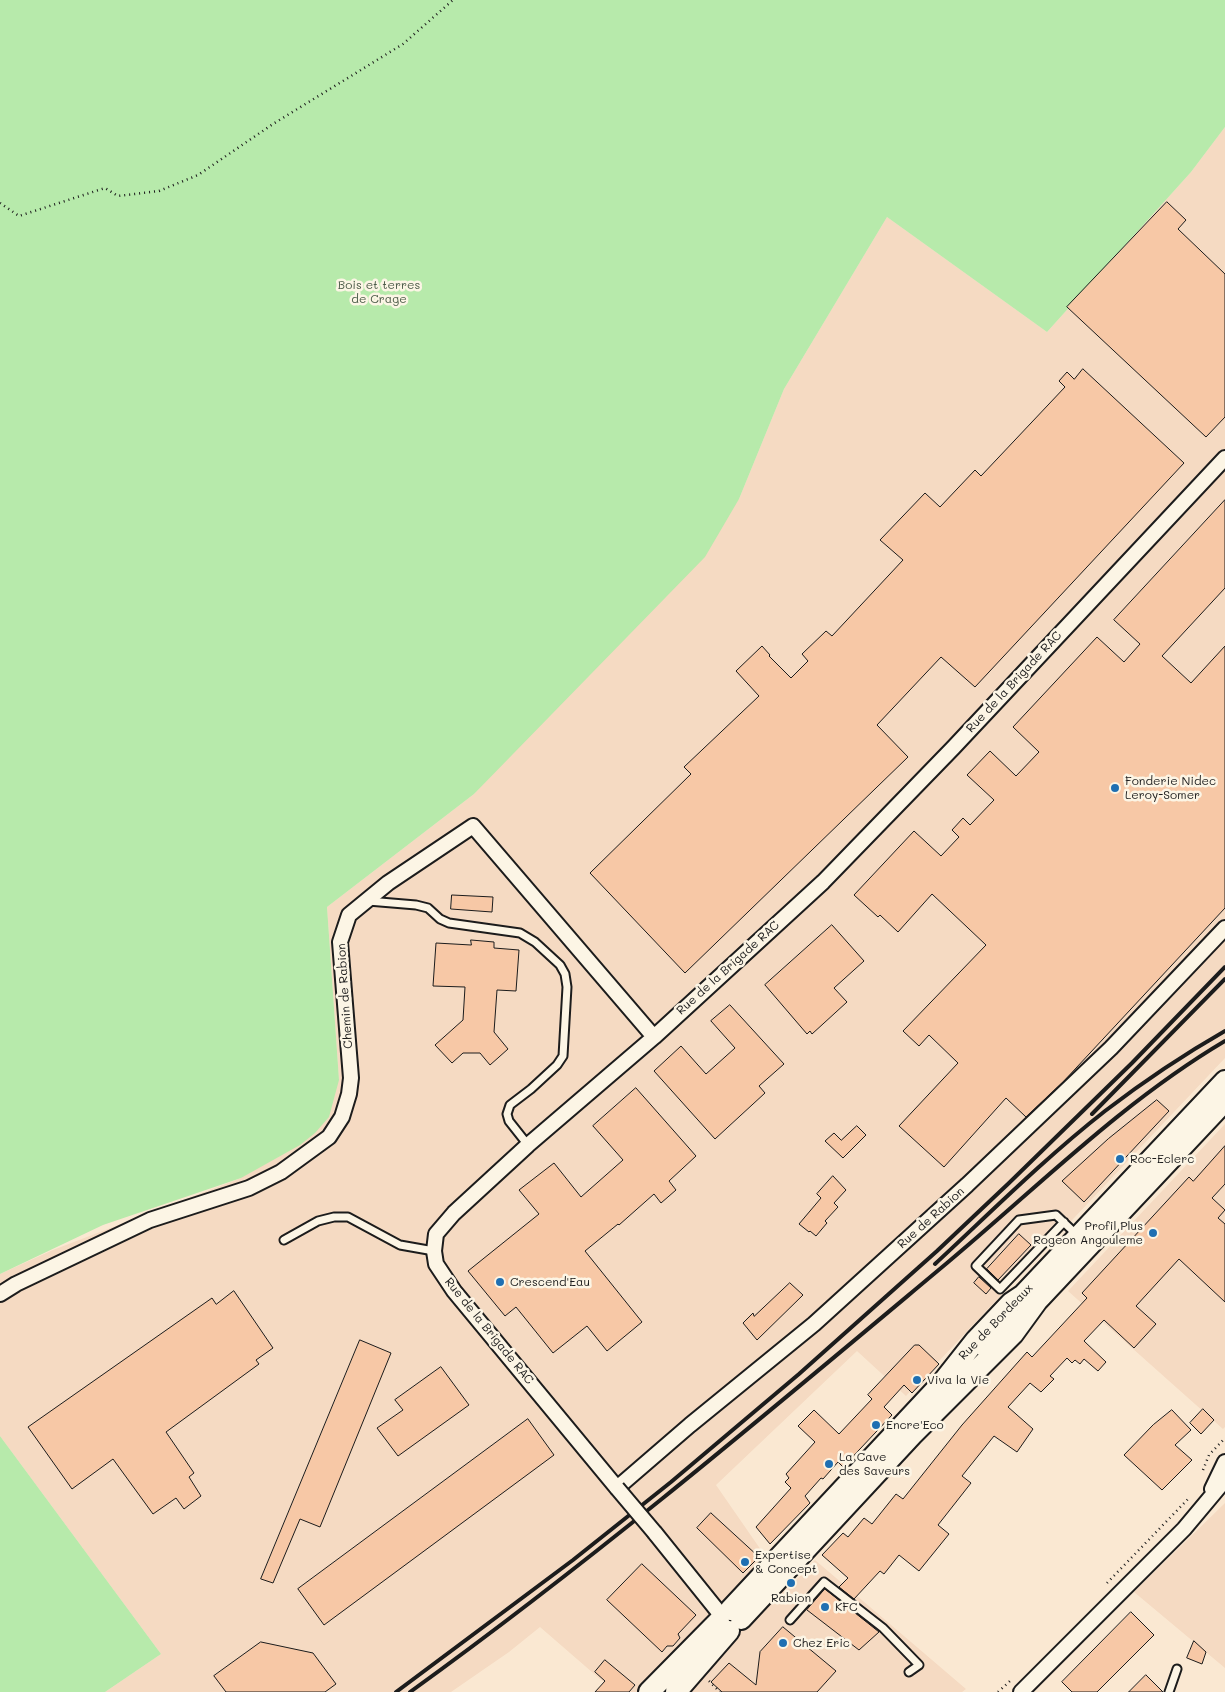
<!DOCTYPE html>
<style>
body{margin:0}
canvas{display:block;background:#fae8d2}
</style>
<canvas width="1225" height="1692"></canvas>
<script>
const g = document.querySelector('canvas').getContext('2d');
g.lineJoin = 'round';
function paint(path, color) {
  g.fillStyle = color;
  g.fill(path, 'evenodd');
}
function trace(path, color, width, dash) {
  g.strokeStyle = color;
  g.lineWidth = width;
  g.lineCap = dash ? 'butt' : 'round';
  g.setLineDash(dash || []);
  g.stroke(path);
}
function label(font, color, halo, rows, align = 'center') {
  g.font = font + ' Mali,sans-serif';
  g.lineWidth = 5;
  g.setLineDash([]);
  g.textBaseline = 'middle';
  g.strokeStyle = halo;
  g.fillStyle = color;
  for (const [text, x, y, turn = 0] of rows) {
    g.save();
    g.translate(x, y);
    g.rotate((+turn || 0) * Math.PI / 180);
    g.textAlign = isNaN(turn) ? turn : align;
    if (halo) g.strokeText(text, 0, 0);
    g.fillText(text, 0, 0);
    g.restore();
  }
}
paint(new Path2D(`
 M1225,127V1058L906,1396L857,1351L716,1485L788,1589L815,1560L966,1689L962,1692H615L540,1627L509,1652L451,1692H105L161,1654L0,1436V1274L53,1250L241,1178L339,1080L327,907L474,794L739,499L784,389L887,217L1047,332L1191,172Z
 M1225,1124V1427L1223,1429L1068,1291Z
 M1225,1503V1668L1134,1592Z`), '#f5dac2');
paint(new Path2D(`
 M0,0H1225V127L1191,172L1047,332L887,217L784,389L739,499L705,557L474,794L327,907L339,1080L329,1117L315,1133L300,1145L241,1178L103,1225L0,1274Z
 M0,1436L161,1654L105,1692H0Z`), '#b7eaab');
const building = new Path2D(`
 M1167,202L1186,220L1178,229L1225,274V417L1206,437L1067,307Z
 M1083,369L1184,463L975,687L941,657L877,725L908,757L685,973L590,873L691,774L684,767L759,696L736,671L762,646L770,655L769,656L791,678L808,661L802,654L826,631L832,636L903,560L880,540L925,493L940,507L975,470L981,476L1065,387L1059,381L1067,372L1074,379Z
 M1225,500V588L1162,656L1191,683L1225,646V908L1063,1082L1026,1117L1006,1098L944,1167L899,1126L958,1063L929,1035L919,1046L903,1031L986,945L932,894L898,932L880,915L878,917L854,895L914,831L941,856L959,837L952,830L963,818L970,825L994,800L967,775L990,751L1016,776L1039,752L1013,727L1097,637L1124,662L1140,644L1114,620Z
 M452,895L493,897L492,912L451,909Z
 M832,925L864,961L834,988L847,1002L812,1034L810,1031L807,1034L765,985Z
 M471,940L494,942V948L519,950L516,991L497,990L494,1032L508,1049L490,1065L480,1053H463L452,1063L435,1045L463,1020L465,987L433,986L436,943L471,945Z
 M730,1005L784,1064L759,1086L765,1093L715,1139L654,1071L681,1046L706,1074L735,1048L711,1021Z
 M636,1088L696,1156L669,1181L676,1190L661,1203L654,1194L619,1225L618,1224L585,1251L642,1322L607,1351L587,1326L553,1353L516,1307L505,1316L468,1271L539,1214L519,1190L554,1163L581,1197L623,1160L593,1126Z
 M1157,1100L1169,1111L1084,1202L1062,1181L1108,1139Z
 M857,1126L866,1135L843,1158L825,1141L834,1133L841,1140Z
 M1225,1146V1184L1212,1198L1225,1210L1218,1218L1225,1224V1302L1179,1259L1136,1306L1156,1324L1134,1348L1104,1320L1084,1341L1106,1362L1098,1371L1084,1359L1080,1364L1075,1360L1072,1363L1067,1358L1050,1376L1054,1379L1041,1392L1030,1383L1008,1407L1033,1429L1017,1452L994,1436L962,1476L971,1483L938,1525L949,1534L919,1571L899,1555L884,1574L880,1571L854,1599L839,1587L848,1578L822,1555L843,1533L848,1537L864,1518L872,1524L896,1494L903,1499L962,1425L1027,1352L1032,1357L1087,1298L1082,1293L1189,1177L1193,1181Z
 M833,1176L846,1190L834,1203L838,1207L825,1221L827,1223L816,1236L810,1231L809,1232L799,1224L821,1198L817,1194Z
 M1019,1234L1031,1245L998,1280L987,1269Z
 M979,1277L991,1288L986,1294L974,1283Z
 M790,1283L803,1295L757,1340L743,1323L753,1313L754,1316Z
 M234,1291L273,1348L256,1360L259,1364L166,1432L194,1473L189,1477L201,1496L184,1509L176,1498L153,1514L113,1459L72,1489L28,1427L212,1298L216,1304Z
 M360,1340L391,1353L320,1527L300,1519L273,1583L261,1579Z
 M915,1345H919L939,1364L912,1393L904,1385L884,1407L892,1415L843,1467L838,1462L823,1479L821,1478L805,1496L810,1503L770,1544L756,1527L791,1488L785,1482L789,1478L786,1474L815,1442L798,1426L814,1410L839,1434L872,1399L868,1395Z
 M441,1367L469,1405L398,1456L377,1428L403,1410L395,1400Z
 M1203,1409L1214,1420L1201,1434L1190,1423Z
 M1172,1410L1191,1430L1175,1445L1192,1460L1162,1490L1124,1455L1153,1425Z
 M528,1419L554,1455L324,1625L298,1589Z
 M711,1513L759,1557L743,1573L697,1528Z
 M642,1564L696,1615L678,1634L680,1638L673,1646H667L662,1652L607,1600Z
 M825,1589L879,1632L859,1650L807,1610Z
 M1131,1612L1154,1635L1097,1692H1072L1062,1682Z
 M783,1627L836,1671L817,1692H722L711,1682L729,1663L756,1685L760,1652Z
 M1194,1641L1206,1652L1202,1664L1187,1658Z
 M261,1642L313,1653L336,1684L325,1692H226L214,1676Z
 M605,1660L635,1685L629,1692H595L605,1681L595,1672Z
 M1146,1675L1163,1692H1129Z`);
paint(building, '#f7c8a6');
trace(building, '#1c1c1c', 1);
const lane = new Path2D(`
 M368,901L416,905L428,908L440,919L449,923L520,933L535,942L560,965L565,974L567,987L563,1056L557,1065L531,1089L510,1105L507,1114L509,1121L528,1145
 M1064,1222L1000,1289L976,1266L1019,1220L1056,1215L1077,1235
 M284,1240L318,1221L334,1217H348L400,1245L434,1251
 M981,1352L1017,1314
 M790,1620L824,1582L883,1628L919,1665L909,1672
 M1169,1692L1177,1669`);
const street = new Path2D(`
 M1225,458L953,748L823,882L654,1037L528,1145L454,1213L436,1234L434,1251L436,1264L454,1291L617,1488L690,1425L814,1324L967,1185L1111,1048L1225,928
 M0,1294L16,1284L150,1220L249,1188L281,1172L329,1137L342,1117L349,1094L351,1078L340,942L349,915L388,883L473,826L654,1037
 M1212,1489L1225,1462
 M655,1533L721,1615
 M1021,1692L1184,1529L1225,1480`);
const secondary = new Path2D(`
 M730,1610L942,1383L976,1340L1011,1303L1023,1295L1225,1081
 M741,1619L912,1435L1013,1334L1037,1301L1225,1101
 M649,1692L719,1621
 M676,1692L729,1631`);
trace(lane, '#1c1c1c', 11);
trace(street, '#1c1c1c', 18);
trace(secondary, '#1c1c1c', 24);
trace(new Path2D(`
 M0,203L19,216L105,188L118,196L159,191L198,175L273,124L403,44L453,0
 M1203,1470L1209,1455L1225,1438
 M1107,1583L1190,1497
 M709,1681L720,1692
 M998,1692L1010,1681`), '#1c1c1c', 2.5, [1, 4]);
trace(lane, '#fcf5e5', 7);
trace(street, '#fcf5e5', 14);
trace(secondary, '#fcf5e5', 20);
trace(new Path2D(`
 M1092,1114L1225,979
 M935,1264C991,1212 1045,1158 1105,1111C1143,1082 1183,1055 1225,1031
 M396,1692L573,1560L671,1482L799,1374L937,1251L1009,1183L1132,1063L1225,967
 M410,1692C596,1558 771,1410 947,1263C1038,1187 1122,1102 1225,1041`), '#1c1c1c', 4);
const streetBridge = new Path2D(`
 M617,1488L655,1533`);
trace(streetBridge, '#1c1c1c', 18, []);
trace(streetBridge, '#fcf5e5', 14);
for (const [x, y, r, color] of [
 [1115,788,5,"#1f6fb2"],
 [1120,1159,5,"#1f6fb2"],
 [1153,1233,5,"#1f6fb2"],
 [500,1282,5,"#1f6fb2"],
 [917,1380,5,"#1f6fb2"],
 [876,1425,5,"#1f6fb2"],
 [829,1464,5,"#1f6fb2"],
 [745,1562,5,"#1f6fb2"],
 [791,1583,5,"#1f6fb2"],
 [825,1607,5,"#1f6fb2"],
 [783,1643,5,"#1f6fb2"]
]) {
  const dot = new Path2D();
  dot.arc(x, y, r, 0, 2 * Math.PI);
  g.fillStyle = color;
  g.fill(dot);
  trace(dot, '#fcf5e5', 2);
}
label('12px', '#4a5a47', '#fcf5e5', [
 ["Bois et terres",379,285],
 ["de Crage",379,299]
]);
label('12px', '#1c1c1c', '#fcf5e5', [
 ["Rue de la Brigade RAC",1014,682,-47],
 ["Rue de la Brigade RAC",728,968,-42],
 ["Chemin de Rabion",345,996,-94],
 ["Rue de Rabion",931,1218,-42],
 ["Rue de Bordeaux",996,1322,-46],
 ["Rue de la Brigade RAC",489,1331,51]
]);
label('12px', '#1c1c1c', '#fcf5e5', [
 ["Fonderie Nidec",1125,781],
 ["Leroy-Somer",1125,795],
 ["Roc-Eclerc",1130,1159],
 ["Profil Plus",1143,1226,"right"],
 ["Rogeon Angouleme",1143,1240,"right"],
 ["Crescend'Eau",510,1282],
 ["Viva la Vie",927,1380],
 ["Encre'Eco",886,1425],
 ["La Cave",839,1457],
 ["des Saveurs",839,1471],
 ["Expertise",755,1555],
 ["& Concept",755,1569],
 ["Rabion",791,1598,"center"],
 ["KFC",835,1607],
 ["Chez Eric",793,1643]
], 'left');
</script>
